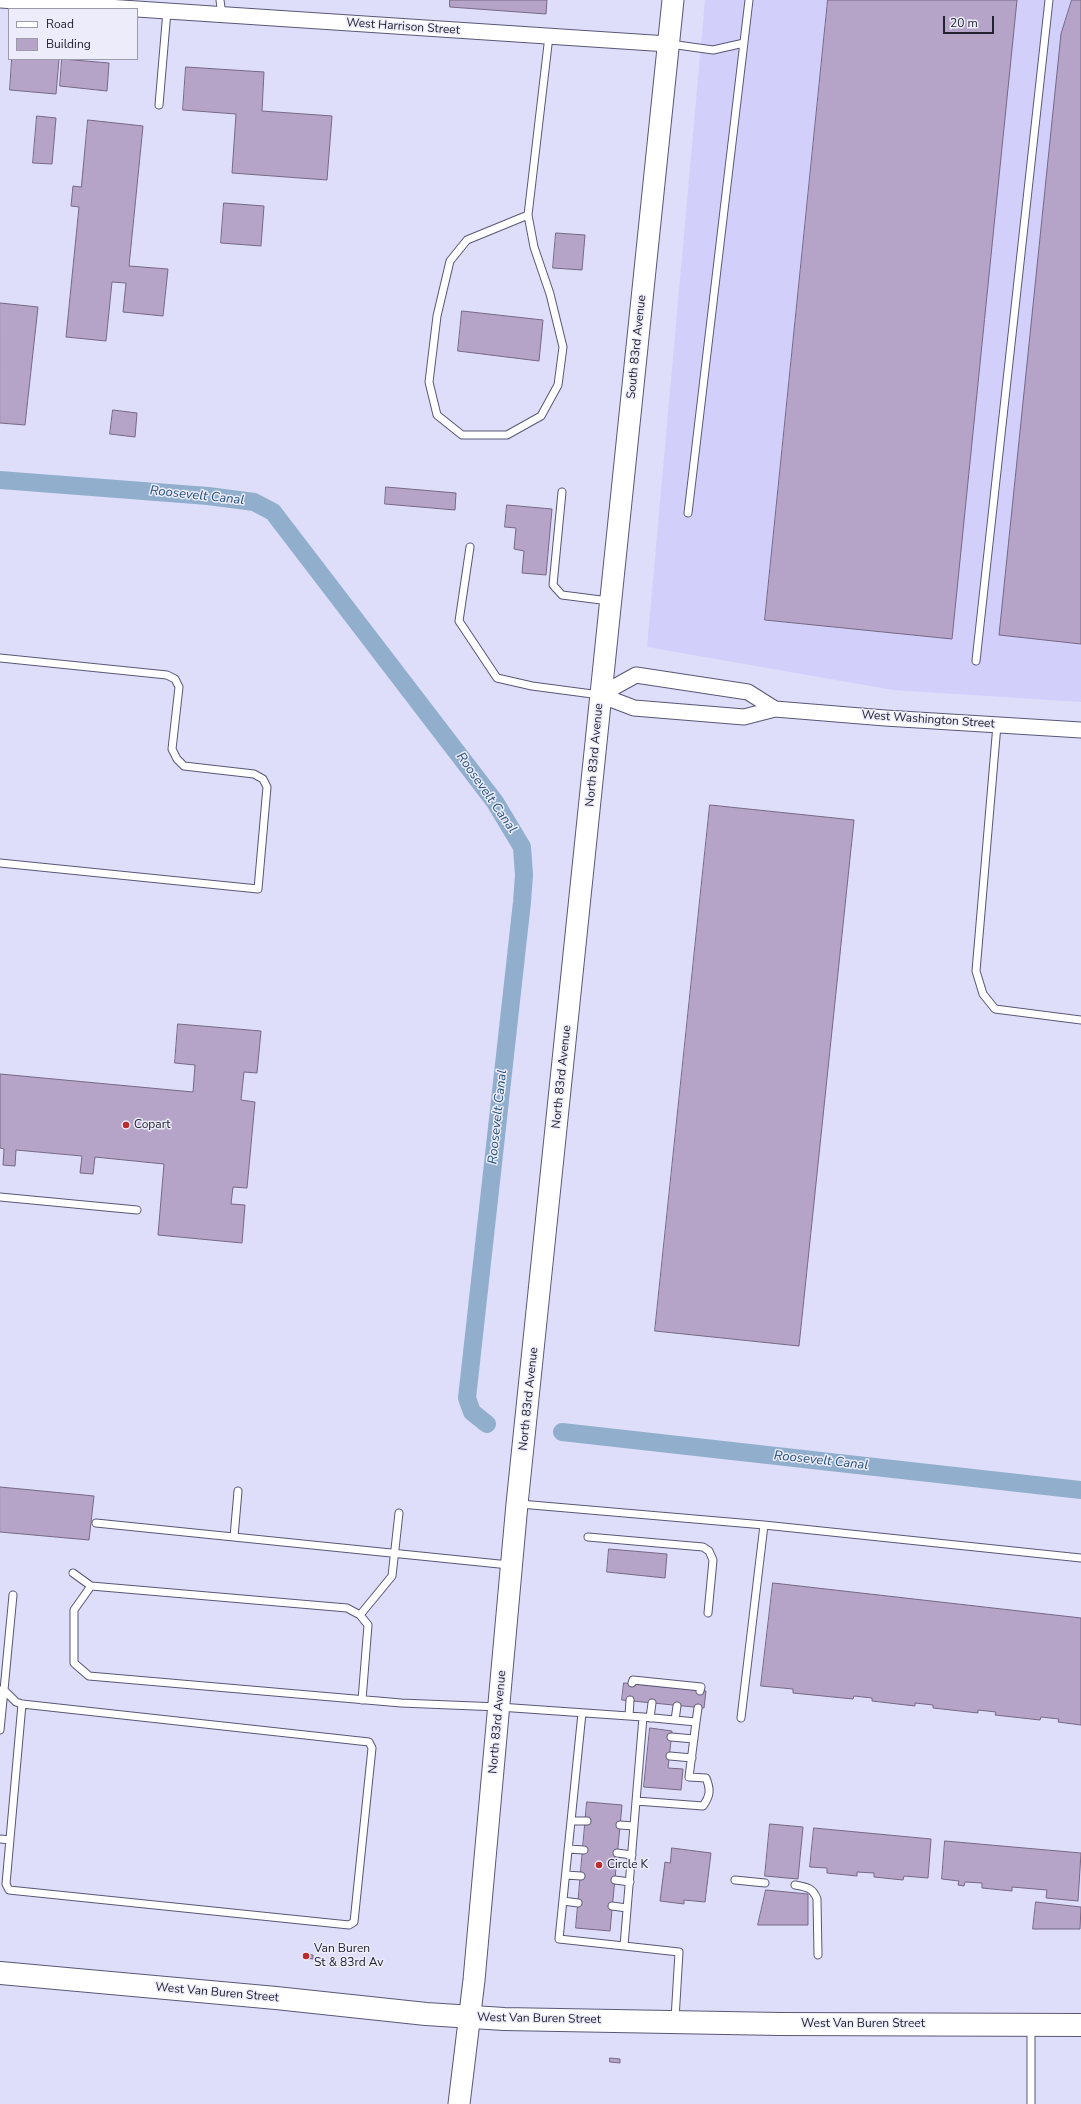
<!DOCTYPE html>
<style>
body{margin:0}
#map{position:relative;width:1081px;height:2104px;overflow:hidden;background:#dedefa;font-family:"Nunito Sans",sans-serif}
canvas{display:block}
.legend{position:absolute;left:8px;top:8px;width:130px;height:52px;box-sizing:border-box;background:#edecfb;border:1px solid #9c9ba9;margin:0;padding:5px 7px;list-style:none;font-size:12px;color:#23222f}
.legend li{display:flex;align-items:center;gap:8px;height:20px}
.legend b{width:20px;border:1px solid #9c9ba9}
.scale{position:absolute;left:943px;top:16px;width:51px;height:18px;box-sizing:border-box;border:2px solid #23222f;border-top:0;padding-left:5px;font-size:12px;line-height:14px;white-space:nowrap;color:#23222f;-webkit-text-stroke:3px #edecfb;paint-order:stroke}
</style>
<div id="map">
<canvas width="1081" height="2104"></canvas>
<ul class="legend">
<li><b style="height:5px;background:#fff"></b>Road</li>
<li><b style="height:11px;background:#b5a4c7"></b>Building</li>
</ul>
<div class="scale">20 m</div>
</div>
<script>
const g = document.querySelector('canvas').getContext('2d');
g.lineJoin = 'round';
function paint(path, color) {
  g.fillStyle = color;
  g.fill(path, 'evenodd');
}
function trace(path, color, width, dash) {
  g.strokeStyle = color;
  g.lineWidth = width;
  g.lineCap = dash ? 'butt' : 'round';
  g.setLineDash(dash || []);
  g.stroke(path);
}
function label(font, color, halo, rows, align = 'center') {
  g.font = font + ' "Nunito Sans",sans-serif';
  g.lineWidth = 3;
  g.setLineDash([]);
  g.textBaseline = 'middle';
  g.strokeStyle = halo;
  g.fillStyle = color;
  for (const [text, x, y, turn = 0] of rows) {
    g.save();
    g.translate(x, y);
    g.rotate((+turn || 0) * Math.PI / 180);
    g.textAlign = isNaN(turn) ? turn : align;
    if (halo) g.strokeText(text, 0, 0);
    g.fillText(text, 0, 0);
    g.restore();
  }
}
paint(new Path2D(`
 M705,0H1081V702L893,690L647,647Z`), '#d2d0fb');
trace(new Path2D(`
 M0,480L208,496L254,502L273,512L495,802L522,847L524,875L522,902L467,1398L472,1412L487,1424
 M562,1432L1081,1490`), '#91afcc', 18);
const building = new Path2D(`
 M450,0H547L546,14L450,7Z
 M828,0H1017L952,639L765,620Z
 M1072,0H1081V644L999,635L1061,34Z
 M12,59H59L56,94L10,90Z
 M62,59L109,63L107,91L60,86Z
 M186,67L264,72L262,111L332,116L327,180L232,173L236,114L183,110Z
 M37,116L56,118L52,164L33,163Z
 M88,120L143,126L129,266L168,269L163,316L123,312L126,283L112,282L106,341L66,337L79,207L71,206L73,186L81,187Z
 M224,203L264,206L261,246L221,243Z
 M556,233L585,235L582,270L553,268Z
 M0,303L38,307L25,425L0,423Z
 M462,311L543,320L539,361L458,351Z
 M113,410L137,413L135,437L110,434Z
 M386,487L456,493L455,510L385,504Z
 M507,505L552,509L546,575L522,573L524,551L514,549L516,528L505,527Z
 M710,805L854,820L799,1346L655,1331Z
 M178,1024L261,1031L257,1073L244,1072L241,1100L255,1102L247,1188L233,1187L231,1204L245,1205L242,1243L158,1235L164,1164L95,1157L93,1174L80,1173L82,1156L16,1150L15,1166L3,1165L4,1149L0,1148V1074L193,1092L195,1065L175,1063Z
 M0,1487L94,1496L89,1540L0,1532Z
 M609,1549L667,1554L665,1578L607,1572Z
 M773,1583L1081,1618V1725L1058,1722L1059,1719L1041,1717L1040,1720L995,1715L996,1712L978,1710V1713L933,1708V1705L915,1703V1706L872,1701V1698L854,1696L853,1699L793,1693V1689L761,1686Z
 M624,1683L706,1691L704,1708L622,1700Z
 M650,1728L672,1731L668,1768L683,1769L681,1790L644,1787Z
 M587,1802L622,1805L610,1931L576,1928Z
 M770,1824L803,1827L798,1879L765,1876Z
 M814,1828L931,1839L928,1878L904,1876L903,1880L874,1877V1873L857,1872V1876L827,1873V1868L810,1867Z
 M945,1841L1081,1853L1078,1901L1046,1898L1047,1890L1012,1887V1891L982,1888V1883L965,1882L964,1886L958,1885L959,1881L942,1879Z
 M672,1848L711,1853L705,1902L684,1900V1904L660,1901L665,1862L670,1863Z
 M766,1890L808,1894V1925H758Z
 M1036,1902L1081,1907L1080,1929H1033Z
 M304,1954L313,1955V1959L303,1958Z
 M610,2058L620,2059V2063L610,2062Z`);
paint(building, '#b5a4c7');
trace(building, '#766885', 1);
const service = new Path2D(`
 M220,0L222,15
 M670,44L713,50L744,43
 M159,105L167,11
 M528,215L467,240L450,261L437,316L429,382L437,415L462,435H507L541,416L558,385L563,347L550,294L534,247L528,215L549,36
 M562,492L553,585L562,595L609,601
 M688,513L749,0
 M470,547L459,621L497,678L532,686L600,695
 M0,658L167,675L175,679L179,687L172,749L177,759L184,766L254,774L263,779L267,787L258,889L0,863
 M976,661L1049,0
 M997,725L976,971L983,994L995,1009L1081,1020
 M0,1197L137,1210
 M520,1504L764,1525L1081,1558
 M96,1523L509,1565
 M234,1537L238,1491
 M588,1537L703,1547L709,1551L713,1560L708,1613
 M73,1573L91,1586L74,1610V1663L89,1676L401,1703L499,1707L643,1717L624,1946L679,1952L675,2019
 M91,1586L347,1608L360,1615L368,1625L362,1700
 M360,1615L392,1576L399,1513
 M632,1683L633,1680L701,1687L700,1691
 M0,1690H4L13,1595
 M4,1690L16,1702L22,1704L369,1742L372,1748L354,1922L349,1925L9,1890L6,1884L22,1704
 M582,1713L559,1939L624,1946
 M629,1716L630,1700
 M650,1718L652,1703
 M741,1718L764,1525
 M675,1720L677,1706
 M696,1722L698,1708
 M0,1730L4,1690
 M671,1737L694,1739
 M670,1756L692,1758
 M636,1801L703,1806C710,1796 711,1790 706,1778L689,1777L696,1722L643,1717
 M571,1821H587
 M620,1825L634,1826
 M0,1839L10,1840
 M568,1849L584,1850
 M617,1853L632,1855
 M566,1875L581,1876
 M615,1880L630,1882
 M735,1880L765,1883
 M795,1885C807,1887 813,1888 817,1899L818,1955
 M563,1901L578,1903
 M612,1906L627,1908
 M1031,2104V2027`);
const minor = new Path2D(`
 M0,0L137,9
 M137,9L668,44
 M600,695L634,708L744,717L775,709L885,718L1081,730
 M600,695L636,675L748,692L775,709`);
const secondary = new Path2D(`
 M459,2104L474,1980L517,1504L673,0`);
const primary = new Path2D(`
 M0,1973L276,1998L426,2014L504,2019L780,2024L1081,2025`);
trace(service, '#595776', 9);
trace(minor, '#595776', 17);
trace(secondary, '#595776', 23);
trace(primary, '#595776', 24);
trace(service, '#fff', 7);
trace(minor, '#fff', 15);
trace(secondary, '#fff', 21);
trace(primary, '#fff', 22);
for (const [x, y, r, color] of [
 [126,1125,4,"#bb2c2d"],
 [599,1865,4,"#bb2c2d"],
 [306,1956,4,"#bb2c2d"]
]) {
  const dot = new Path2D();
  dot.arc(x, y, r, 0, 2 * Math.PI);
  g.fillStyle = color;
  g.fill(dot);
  trace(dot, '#edecfb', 1.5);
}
label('12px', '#23222f', '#edecfb', [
 ["West Harrison Street",403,27,4],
 ["South 83rd Avenue",637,347,-84],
 ["West Washington Street",928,720,4],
 ["North 83rd Avenue",595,755,-85],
 ["North 83rd Avenue",562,1077,-84],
 ["North 83rd Avenue",529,1399,-84],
 ["North 83rd Avenue",498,1722,-85],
 ["West Van Buren Street",217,1993,5],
 ["West Van Buren Street",539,2019,1],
 ["West Van Buren Street",863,2024]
]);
label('12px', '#23222f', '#edecfb', [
 ["Copart",134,1125],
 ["Circle K",607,1865],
 ["Van Buren",314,1949],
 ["St & 83rd Av",314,1963]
], 'left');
label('italic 13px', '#235179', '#edecfb', [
 ["Roosevelt Canal",197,496,6],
 ["Roosevelt Canal",486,793,55],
 ["Roosevelt Canal",498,1117,-84],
 ["Roosevelt Canal",821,1461,6]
]);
</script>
